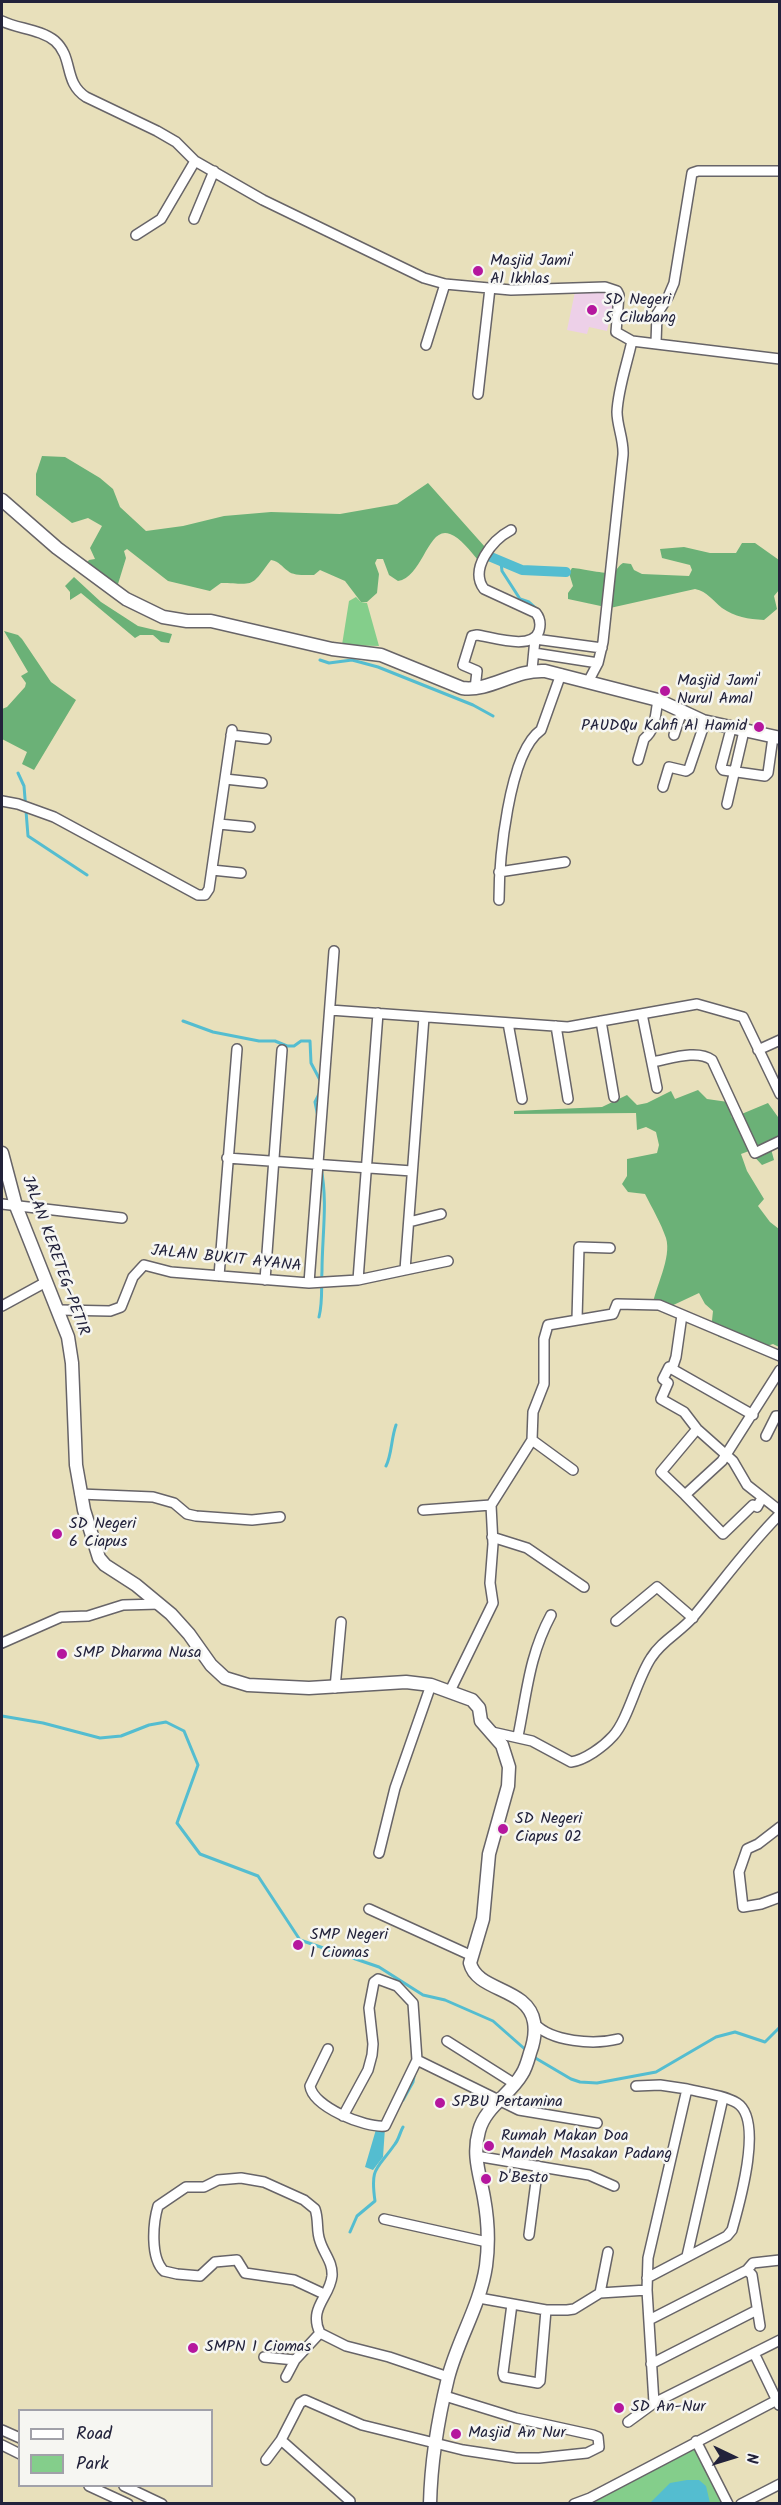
<!DOCTYPE html>
<meta charset="utf-8">
<style>
body{margin:0}
#map{position:relative;width:781px;height:2505px;overflow:hidden;background:#e8e0bb;font-family:Kalam,sans-serif}
canvas{display:block}
.frame{position:absolute;inset:0;border:3px solid #22223b;pointer-events:none}
.legend{position:absolute;left:18px;top:2409px;width:195px;height:78px;box-sizing:border-box;background:#f6f6f2;border:2px solid #a1a1a9;margin:0;padding:8px 10px;list-style:none;font-size:18px;color:#22223b}
.legend li{display:flex;align-items:center;gap:12px;height:30px}
.legend b{width:30px;border:2px solid #a1a1a9}
.north{position:absolute;left:703px;top:2427px;width:60px;height:60px;-webkit-text-stroke:4px #f6f6f2;paint-order:stroke;rotate:94deg;font-size:16px;font-weight:700;line-height:24px;text-align:center;color:#22223b}
.north::after{content:'';display:block;margin:auto;width:21px;height:27px;background:#22223b;clip-path:polygon(50% 0,100% 100%,50% 72%,0 100%)}
</style>
<div id="map">
<canvas width="781" height="2505"></canvas>
<div class="frame"></div>
<ul class="legend">
<li><b style="height:8px;background:#fff"></b>Road</li>
<li><b style="height:16px;background:#84ce8b"></b>Park</li>
</ul>
<div class="north">N</div>
</div>
<script>
const g = document.querySelector('canvas').getContext('2d');
g.lineJoin = 'round';
function paint(path, color) {
  g.fillStyle = color;
  g.fill(path, 'evenodd');
}
function trace(path, color, width, dash) {
  g.strokeStyle = color;
  g.lineWidth = width;
  g.lineCap = dash ? 'butt' : 'round';
  g.setLineDash(dash || []);
  g.stroke(path);
}
function label(font, color, halo, rows, align = 'center') {
  g.font = font + ' Kalam,sans-serif';
  g.lineWidth = 5;
  g.setLineDash([]);
  g.textBaseline = 'middle';
  g.strokeStyle = halo;
  g.fillStyle = color;
  for (const [text, x, y, turn = 0] of rows) {
    g.save();
    g.translate(x, y);
    g.rotate((+turn || 0) * Math.PI / 180);
    g.textAlign = isNaN(turn) ? turn : align;
    if (halo) g.strokeText(text, 0, 0);
    g.fillText(text, 0, 0);
    g.restore();
  }
}
paint(new Path2D(`
 M576,287L615,293L607,331L589,327L587,334L567,330Z`), '#edd0e8');
paint(new Path2D(`
 M356,597L361,602L367,603L379,646L342,645L349,601Z
 M695,2448L724,2503L597,2504L595,2499Z`), '#84ce8b');
paint(new Path2D(`
 M42,456L65,457L100,478L113,489L120,507L146,531L183,526L224,516L271,512L340,514L397,504L428,483L485,547L478,560C471,552 460,537 450,534C428,525 423,577 398,581L389,575L383,559H377L375,563L379,574L377,593L367,602H361L345,581L320,570L314,575C307,575 293,576 288,571C281,566 280,562 271,560C250,588 256,584 221,583L210,591L168,581L127,549L124,551L126,558L118,584L125,592L173,622C128,613 114,600 85,565L89,560L95,559L90,548L102,526L88,518L72,523L36,495V474Z
 M742,543H755L779,560V590L774,596L777,609L764,620C748,619 735,617 722,608C712,600 708,592 695,589L610,608L568,599V593L573,586L569,573L572,568C579,568 610,575 613,573C617,570 619,565 623,563L631,564L634,570L642,574L689,576L692,570L690,565L662,558L660,549L684,547L710,553H736Z
 M74,577L101,602L138,626L172,634L169,643L161,642L153,635H140L135,638L81,593L70,600V592L65,586Z
 M4,631L18,635L22,639L51,682L76,700L34,770L22,764L27,752L2,739V709L7,707L25,687L26,683L21,676L28,672Z
 M698,1090L707,1099L728,1102L732,1118L768,1103L778,1117L779,1146L771,1149L774,1160L762,1165L749,1151L741,1154L747,1171L764,1199L758,1206L770,1222L779,1229V1347L773,1344L758,1349L719,1337L711,1330L713,1311L705,1304L699,1293L667,1308H652C655,1287 672,1258 666,1238C661,1223 652,1208 645,1194L628,1192L622,1184L627,1176V1159L657,1153L659,1145L656,1132L646,1127L637,1130L636,1113L514,1114V1111L602,1107L627,1095L637,1105L647,1103L671,1091L675,1099Z`), '#6bb177');
paint(new Path2D(`
 M377,2126L385,2128L383,2157L373,2170L365,2167Z
 M687,2480H699L706,2486L710,2503H650L670,2483Z`), '#54bdd0');
trace(new Path2D(`
 M501,563L502,571L520,599L529,602L539,611
 M320,660L329,663L352,660L378,667L473,705L493,716
 M18,773L24,786L28,836L87,875
 M183,1021L213,1032L259,1041H275L287,1046H294L301,1041H310L311,1063L320,1080
 M318,1117L315,1102L320,1092
 M319,1317C323,1301 321,1287 322,1271C322,1236 328,1202 321,1168
 M386,1466C392,1454 391,1439 396,1425
 M2,1716L43,1723L100,1738L121,1736L149,1725L166,1722L184,1731L198,1765L177,1823L200,1854L258,1876L300,1940L379,1967L423,1995L445,2000L493,2021L527,2051
 M532,2056L571,2079L580,2082L597,2083L656,2072L716,2037L735,2032L765,2042L780,2027
 M403,2100L413,2082L415,2071
 M350,2232L357,2216L375,2201C370,2166 377,2170 395,2144C399,2139 400,2132 403,2127`), '#54bdd0', 3);
trace(new Path2D(`
 M491,557L522,570L566,572`), '#54bdd0', 10);
const street = new Path2D(`
 M2,21C18,29 40,29 55,41C74,58 63,82 86,97L157,131L176,142L195,161L263,200L424,278L445,284L511,290L605,287L617,291L619,295L616,332L632,341L780,359
 M194,219L214,171
 M136,235L161,219L195,161
 M656,343L657,314L668,297L674,283L692,173L698,171H780
 M426,345L445,284
 M478,394L490,288
 M534,653L598,663
 M532,670L535,639L602,648
 M588,682L598,663L603,642L623,455C624,440 617,426 617,412C618,389 627,364 632,341
 M475,689L477,671L463,665L472,636L477,635C492,637 533,651 539,631C541,624 540,618 536,613L484,589C469,569 492,540 511,530
 M731,729L721,767L723,770L765,776L768,773L773,737
 M231,735L266,739
 M674,735L682,711
 M638,760L644,739C656,729 655,716 658,700
 M225,779L262,783
 M663,787L669,767L686,771L689,769L705,722
 M2,801L18,804L54,817L198,895H205L209,889L232,730
 M727,804L744,731
 M219,824L250,827
 M212,870L241,873
 M499,872L565,862
 M499,900C499,862 508,753 541,730L561,674
 M330,1010L568,1027L697,1004L743,1017L780,1094
 M642,1014L657,1088
 M601,1021L614,1097
 M508,1023L522,1099
 M556,1026L568,1099
 M758,1050L780,1040
 M652,1062C670,1059 697,1049 712,1060L755,1153L780,1141
 M227,1158L412,1171
 M2,1204L122,1218
 M409,1222L441,1214
 M405,1270L448,1261
 M219,1276L237,1049
 M265,1280L282,1050
 M358,1280L378,1013
 M309,1283L334,951
 M2,1306L46,1282
 M59,1310L110,1311L121,1307L133,1277L144,1265L171,1272L309,1283L358,1280L405,1270L424,1017
 M682,1315L676,1357L672,1369L669,1367L663,1379L668,1383L661,1399L684,1412L697,1429L733,1461L747,1485L780,1511
 M577,1319L579,1247L610,1248
 M672,1369L753,1415
 M697,1429L661,1472L685,1495L722,1461L780,1370
 M766,1436L776,1416H780
 M532,1440L533,1412L544,1384V1339L548,1325L613,1314L617,1304L659,1305L780,1356
 M80,1494L153,1497L174,1503L187,1514L196,1516L252,1520L280,1517
 M685,1495L723,1534L753,1505L757,1507L762,1498
 M423,1510L491,1505L532,1440L573,1470
 M492,1537L527,1548L584,1587
 M616,1621L657,1587L693,1618
 M2,1643L61,1617L88,1616L123,1605L159,1604
 M335,1688L341,1622
 M450,1691L493,1603L490,1583L493,1544L491,1505
 M492,1732L532,1741L571,1762C585,1760 603,1747 613,1736C628,1720 637,1679 651,1658C662,1640 681,1632 694,1616C723,1581 748,1546 780,1514
 M518,1736C527,1692 529,1656 551,1615
 M780,1827L758,1844L747,1849L739,1872L743,1907L761,1904L780,1897
 M379,1853L395,1788L431,1685
 M369,1909L470,1955
 M534,2023C551,2042 594,2045 618,2039
 M447,2041L515,2084
 M328,2049L310,2086C313,2107 365,2128 385,2126L417,2060L413,2003L397,1986L378,1979L374,1982L369,2008L373,2044L372,2055L368,2070L343,2116
 M417,2060L519,2110L597,2123
 M636,2086L660,2085L687,2089
 M476,2156L589,2175L614,2186
 M384,2219L487,2242
 M529,2235L538,2166
 M687,2256L723,2098
 M747,2270L752,2275L760,2326
 M647,2278L727,2236L732,2230C739,2205 764,2120 737,2103C724,2095 703,2093 687,2089L648,2258L647,2290L654,2403
 M600,2293L608,2252
 M324,2294L294,2280L245,2273L237,2260L215,2262L200,2276L177,2274L164,2271C150,2258 153,2223 158,2206L186,2187H204L218,2180L241,2178L264,2182L304,2200L315,2209C319,2220 316,2231 320,2241C324,2254 333,2262 332,2276C330,2297 308,2308 320,2333L346,2346L389,2357L448,2377
 M479,2298L546,2310H567L574,2309L600,2293L647,2290
 M512,2304L503,2373L504,2377L538,2383L540,2381L546,2310
 M649,2320L747,2270L753,2263L780,2260
 M754,2353L779,2405
 M264,2357L295,2360
 M651,2364L757,2310
 M286,2377L295,2360L320,2333
 M628,2422L654,2403L780,2340
 M2,2430L20,2438
 M281,2440L350,2501
 M696,2441L728,2504
 M2,2445L20,2454
 M266,2460L281,2440L300,2403L305,2400L362,2425L463,2450L516,2458H539L587,2453L599,2447L598,2437L593,2435L516,2418L445,2396
 M89,2486L128,2504
 M124,2486L162,2504
 M574,2504L590,2498L777,2400
 M741,2504L780,2484`);
const secondary = new Path2D(`
 M2,500L57,548L126,599L163,617L187,621H211L332,649L381,655L462,688C490,692 515,669 545,671L658,700L703,721L780,738
 M2,1153L16,1206L68,1337L72,1363L76,1465L84,1510L99,1558L105,1565L136,1585L171,1614L189,1634L211,1665L225,1678L248,1685L309,1688L406,1682L431,1685L472,1700L479,1708L481,1721L502,1745L509,1767L508,1786L489,1854L483,1919L470,1963C477,1992 528,1987 534,2022C536,2033 534,2042 530,2053C528,2060 526,2068 522,2074C510,2095 485,2107 479,2131C472,2155 480,2175 484,2198C488,2220 489,2244 486,2266C480,2306 458,2339 448,2378C438,2419 431,2461 430,2504`);
trace(street, '#676468', 12);
trace(secondary, '#676468', 15);
trace(street, '#fff', 9);
trace(secondary, '#fff', 12);
for (const [x, y, r, color] of [
 [478,271,6,"#b5179e"],
 [592,310,6,"#b5179e"],
 [665,691,6,"#b5179e"],
 [759,727,6,"#b5179e"],
 [57,1534,6,"#b5179e"],
 [62,1654,6,"#b5179e"],
 [503,1829,6,"#b5179e"],
 [298,1945,6,"#b5179e"],
 [440,2103,6,"#b5179e"],
 [489,2146,6,"#b5179e"],
 [486,2179,6,"#b5179e"],
 [193,2348,6,"#b5179e"],
 [619,2408,6,"#b5179e"],
 [456,2434,6,"#b5179e"]
]) {
  const dot = new Path2D();
  dot.arc(x, y, r, 0, 2 * Math.PI);
  g.fillStyle = color;
  g.fill(dot);
  trace(dot, '#f6f6f2', 2);
}
label('16px', '#22223b', '#f6f6f2', [
 ["Masjid Jami'",490,262],
 ["Al Ikhlas",490,280],
 ["SD Negeri",604,301],
 ["5 Cilubang",604,319],
 ["Masjid Jami'",677,682],
 ["Nurul Amal",677,700],
 ["PAUDQu Kahfi Al Hamid",747,727,"right"],
 ["SD Negeri",69,1525],
 ["6 Ciapus",69,1543],
 ["SMP Dharma Nusa",74,1654],
 ["SD Negeri",515,1820],
 ["Ciapus 02",515,1838],
 ["SMP Negeri",310,1936],
 ["1 Ciomas",310,1954],
 ["SPBU Pertamina",452,2103],
 ["Rumah Makan Doa",501,2137],
 ["Mandeh Masakan Padang",501,2155],
 ["D'Besto",498,2179],
 ["SMPN 1 Ciomas",205,2348],
 ["SD An-Nur",631,2408],
 ["Masjid An Nur",468,2434]
], 'left');
label('16px', '#22223b', '#f6f6f2', [
 ["JALAN KERETEG–PETIR",54,1256,70],
 ["JALAN BUKIT AYANA",226,1260,6]
]);
</script>
